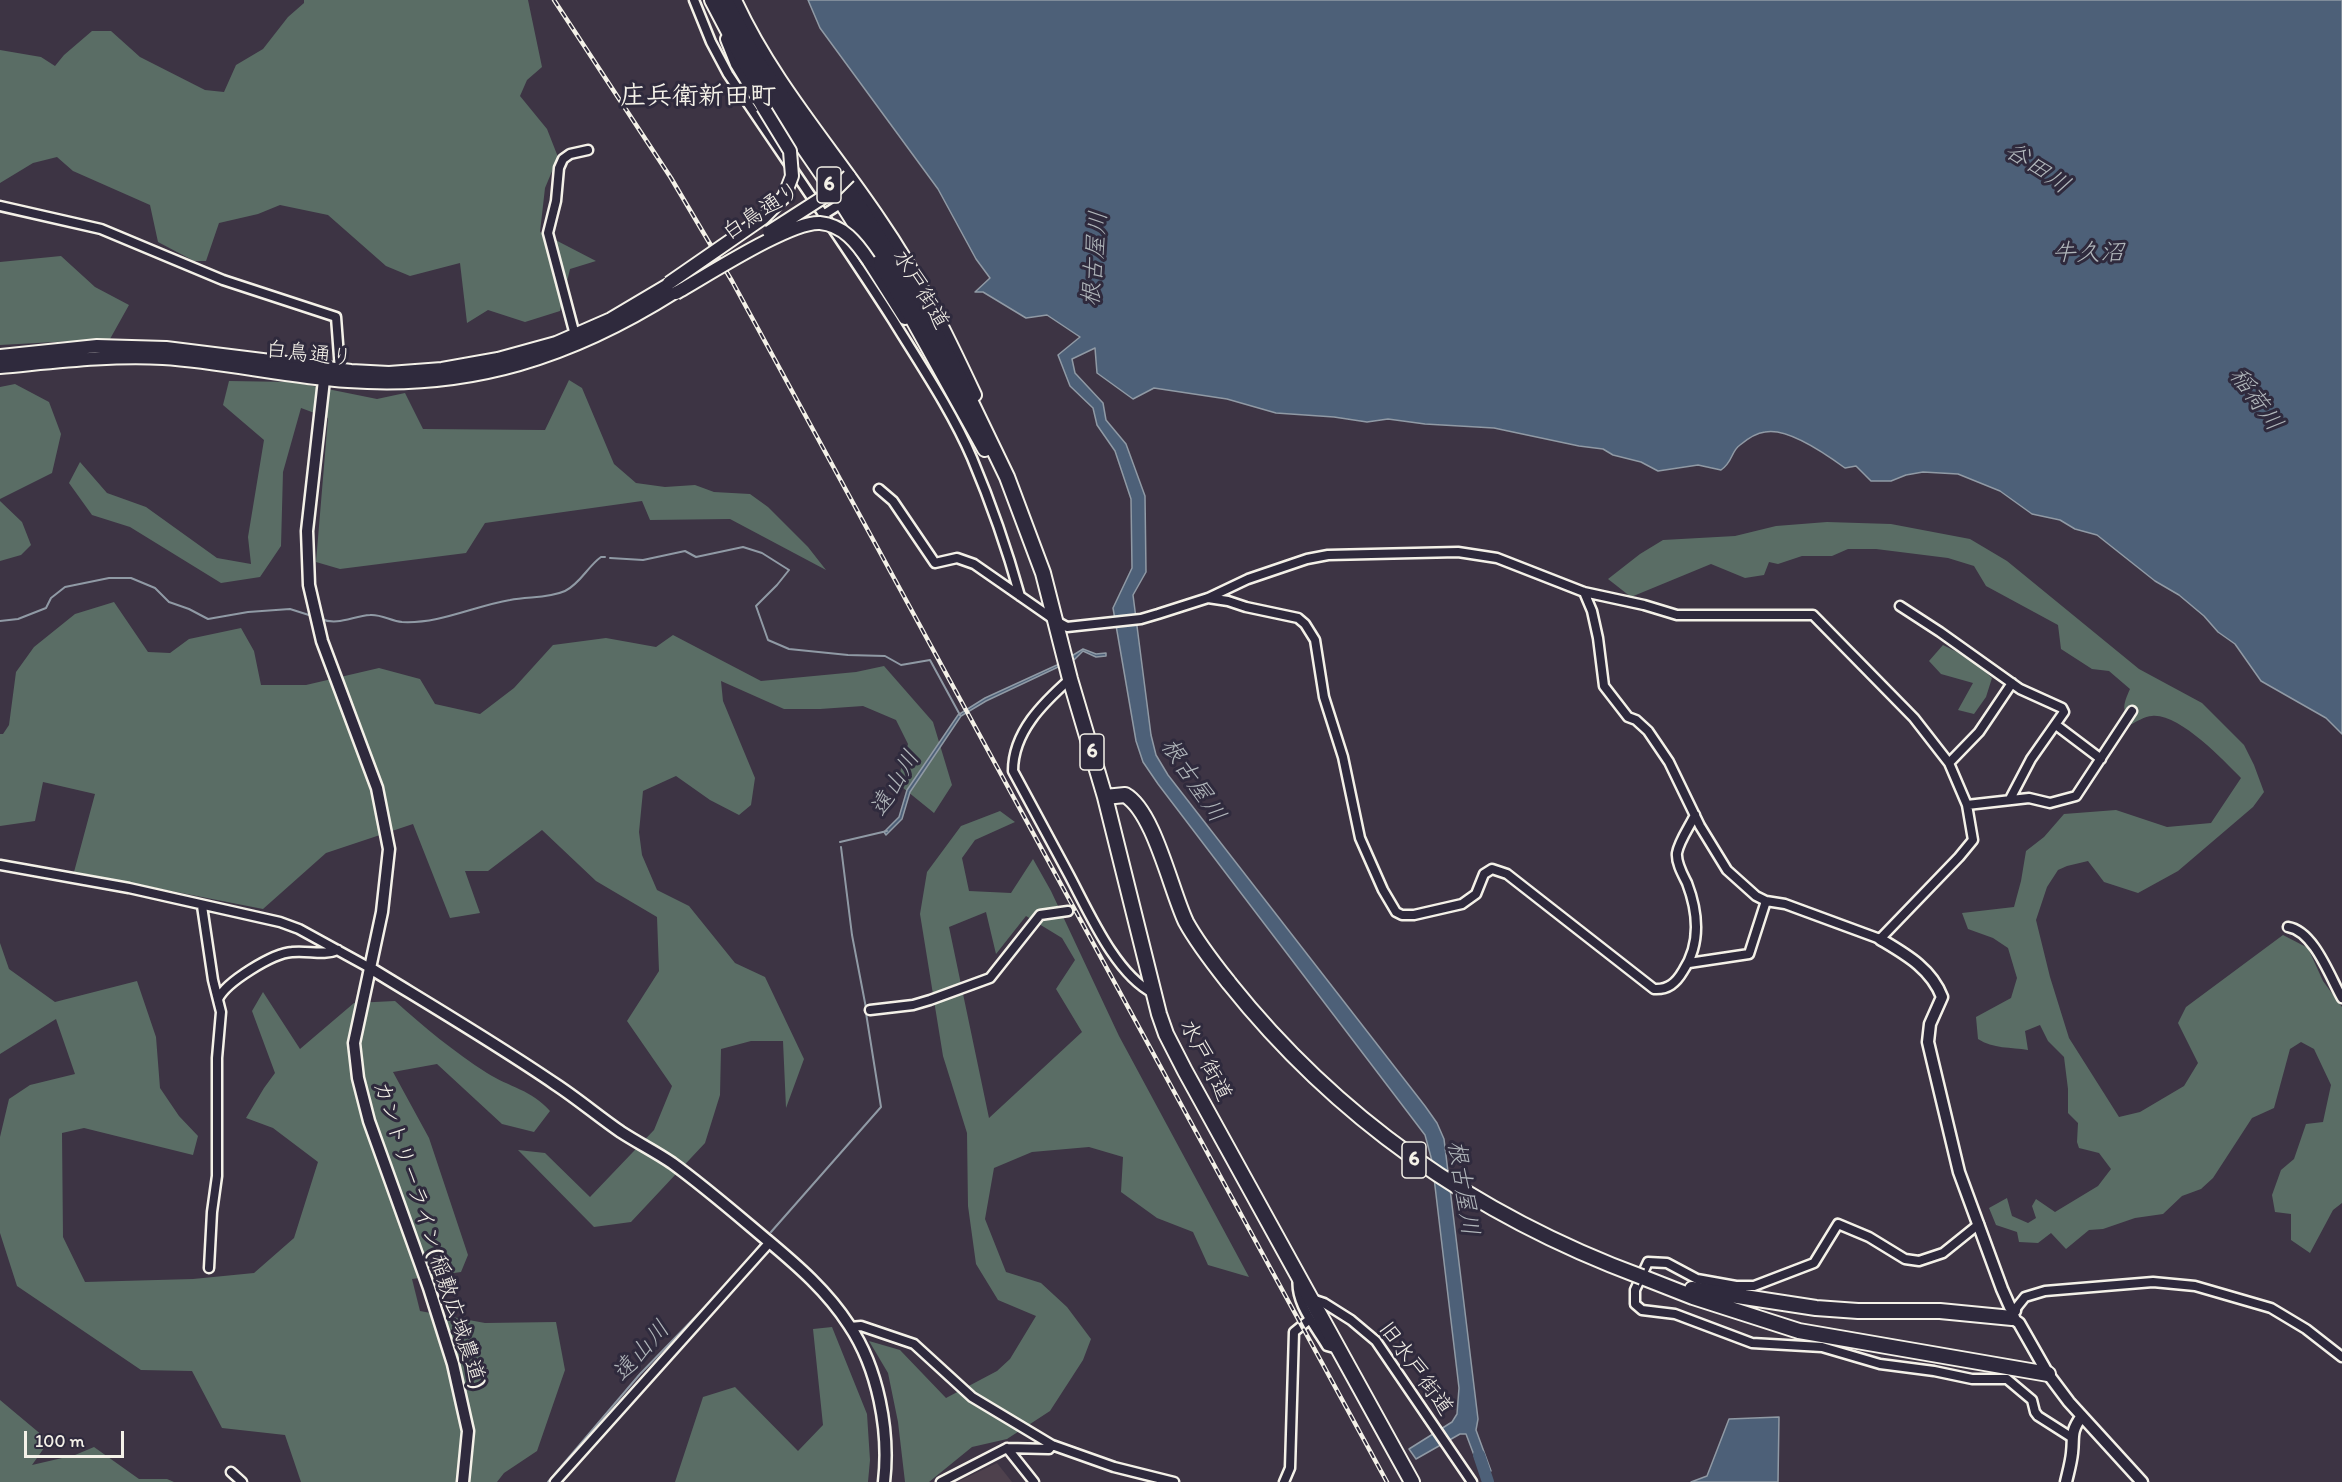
<!DOCTYPE html>
<meta charset="utf-8">
<style>
body{margin:0}
#map{position:relative;width:2342px;height:1482px;overflow:hidden;background:#3d3444;font-family:Itim,sans-serif}
canvas{display:block}
.scale{position:absolute;left:24px;top:1431px;width:100px;height:27px;box-sizing:border-box;border:3px solid #f4f1e8;border-top:0;padding-left:8px;font-size:18px;line-height:21px;white-space:nowrap;color:#f4f1e8;-webkit-text-stroke:4px #2f2a3d;paint-order:stroke}
</style>
<div id="map">
<canvas width="2342" height="1482"></canvas>
<div class="scale">100 m</div>
</div>
<script>
const g = document.querySelector('canvas').getContext('2d');
g.lineJoin = 'round';
function paint(path, color) {
  g.fillStyle = color;
  g.fill(path, 'evenodd');
}
function trace(path, color, width, dash) {
  g.strokeStyle = color;
  g.lineWidth = width;
  g.lineCap = dash ? 'butt' : 'round';
  g.setLineDash(dash || []);
  g.stroke(path);
}
function label(font, color, halo, rows, align = 'center') {
  g.font = font + ' Itim,"Klee One",sans-serif';
  g.lineWidth = 6;
  g.setLineDash([]);
  g.textBaseline = 'middle';
  g.strokeStyle = halo;
  g.fillStyle = color;
  for (const [text, x, y, turn = 0] of rows) {
    g.save();
    g.translate(x, y);
    g.rotate((+turn || 0) * Math.PI / 180);
    g.textAlign = isNaN(turn) ? turn : align;
    if (halo) g.strokeText(text, 0, 0);
    g.fillText(text, 0, 0);
    g.restore();
  }
}
paint(new Path2D(`
 M997,1463L1012,1482H957Z`), '#4e414d');
paint(new Path2D(`
 M304,0H528L542,67L527,80L520,96L547,129L558,157L545,188L540,232L596,261L570,269L560,311L525,322L488,310L467,323L460,263L410,276L386,266L328,215L280,205L258,214L219,223L206,261H194L158,242L150,205L73,171L57,157L33,163L0,183V50L41,57L55,66L64,55L92,31H111L140,57L205,90L224,92L236,65L263,49L288,17L304,3Z
 M61,256L95,287L129,305L110,339L0,345V262Z
 M569,380L582,388L614,464L636,483L665,487L695,485L714,492L750,494L768,507L808,547L826,570L730,519L650,520L642,501L485,523L466,553L340,569L316,562L328,418L301,408L283,472L281,546L260,577L221,583L130,527L92,515L69,483L80,462L107,493L146,507L217,558L251,564L248,537L264,440L223,405L229,381L293,382L377,399L405,393L423,429L545,430Z
 M15,384L49,402L61,434L52,473L0,499V387Z
 M0,501L22,522L31,545L21,555L0,561Z
 M1827,522L1891,524L1970,539L2007,561L2139,669L2202,703L2244,745L2254,765L2264,792L2253,807L2178,871L2138,893L2104,882L2088,861L2067,866L2058,870L2047,887L2036,920L2050,977L2069,1038L2119,1117L2140,1112L2184,1086L2198,1063L2178,1023L2186,1007L2283,935L2308,948L2323,981L2342,1007V1203L2333,1210L2310,1253L2291,1240V1214L2275,1212L2272,1195L2281,1170L2294,1159L2306,1124L2323,1122L2331,1085L2314,1049L2301,1042L2290,1049L2274,1108L2252,1118L2213,1178L2201,1189L2182,1196L2163,1214L2135,1218L2103,1229L2089,1230L2066,1249L2051,1233L2038,1243L2019,1242L2017,1232L1996,1225L1989,1208L2007,1198L2012,1216L2028,1223L2036,1218L2032,1206L2036,1199L2055,1212L2098,1186L2111,1169L2099,1153L2079,1148L2077,1142L2078,1123L2068,1113V1089L2064,1057L2048,1041L2040,1025L2025,1031L2028,1050C2011,1047 1993,1049 1978,1039L1976,1017L2011,998L2017,978L2008,948L1993,938L1968,929L1962,913L2014,907L2021,881L2026,851L2044,837L2064,814L2116,810L2167,827L2211,823L2241,778C2223,760 2179,713 2152,716C2145,716 2136,722 2130,725C2122,708 2123,705 2130,689L2109,671L2092,669L2061,649L2058,625L1986,586L1974,566L1948,558L1876,549H1848L1832,556H1802L1778,564L1769,562L1764,575L1745,578L1711,564L1631,597L1608,579L1640,554L1663,540L1735,536L1776,526Z
 M114,602L148,652L170,653L189,639L241,628L254,651L261,685H306L379,668L420,679L435,704L480,714L514,688L553,645L606,638L656,647L673,635L761,681L856,672L884,666L933,722L952,785L934,813L897,783L908,744L896,720L863,706L820,709H784L721,681L723,701L755,778L751,805L739,815L710,800L676,776L643,791L639,832L642,855L657,890L689,906L735,963L765,977L804,1059L786,1108L783,1041H751L721,1049L720,1095L705,1143L631,1222L594,1227L518,1150L545,1153L590,1197L654,1130L672,1086L627,1021L659,971L657,917L596,881L542,830L488,871H465L480,913L450,918L413,824L326,853L263,909L74,872L95,794L43,782L35,821L0,826V734H3L9,725L16,672L34,647L75,614Z
 M1943,645L1971,659L1992,678L1986,697L1974,714L1958,710L1973,683L1941,674L1929,661Z
 M1000,811L1015,822L975,840L962,858L969,891L1011,893L1033,859L1051,891L1119,1036L1249,1277L1208,1265L1193,1232L1157,1218L1121,1192L1123,1157L1089,1147L1032,1152L994,1168L985,1219L1006,1272L1041,1283L1067,1307L1091,1339L1083,1360L1050,1411L1007,1439L972,1447L929,1482H905L898,1422L888,1373L869,1341L900,1350L946,1398L997,1371L1010,1359L1036,1316L998,1300L976,1264L968,1206L967,1133L943,1056L920,914L927,872L961,826ZM986,912L996,954L1026,916L1062,938L1075,960L1056,989L1082,1032L989,1118L949,927Z
 M0,943L9,969L55,1002L137,981L156,1037L160,1088L179,1116L198,1136L193,1155L84,1128L62,1133L63,1237L85,1282L193,1279L254,1273L294,1238L318,1162L273,1128L246,1118L264,1088L275,1073L252,1011L263,992L300,1049L354,1003L395,1001C424,1027 454,1052 487,1073C509,1087 532,1090 550,1111L534,1132L502,1124L437,1064L393,1072L429,1138L468,1255L461,1272L412,1279L420,1311L485,1323L556,1322L565,1370L537,1451L504,1473L497,1482H301L285,1435L222,1428L192,1371L141,1370L17,1286L0,1233V1137L9,1099L30,1085L75,1074L56,1019L0,1054Z
 M832,1327L867,1414L870,1460L868,1482H675L703,1397L735,1387L798,1451L823,1425L813,1329Z
 M0,1400L49,1441L32,1465L75,1455L94,1447L139,1479H167L174,1482H0Z`), '#5a6d65');
const water = new Path2D(`
 M808,0H2342V734L2326,718L2261,681L2235,644L2218,632L2204,616L2179,595L2155,581L2097,535L2075,529L2060,520L2032,514L2000,491L1958,474L1923,472L1906,475L1891,481H1871L1856,466L1845,468C1826,454 1788,427 1765,432C1756,433 1746,440 1740,445C1731,451 1733,462 1721,470L1698,465L1658,471L1641,462L1613,455L1603,449L1579,446L1494,428L1425,424L1388,419L1367,422L1334,417L1276,413L1227,399L1154,388L1133,399L1097,373L1095,348L1072,359L1075,373L1103,403L1106,420L1126,444L1145,496L1146,572L1133,595L1151,735L1156,755L1168,775L1425,1106L1437,1123L1444,1139L1478,1419L1476,1430L1491,1471H1480L1466,1434H1460L1416,1459L1409,1449L1452,1422L1457,1414L1459,1388L1432,1161L1425,1135L1158,784L1143,762L1136,741L1113,608L1132,568L1131,499L1115,451L1097,425L1093,408L1070,386L1058,355L1080,337L1047,315L1026,318L983,292H975L990,278L976,259L938,189L820,28Z
 M1083,649L1096,654L1106,653V656L1096,657L1083,651L1075,659L986,701L961,716L910,792L902,819L886,835L884,832L899,817L907,790L958,715L985,698L1057,665Z
 M1779,1417L1778,1482H1691L1707,1476L1729,1419Z`);
paint(water, '#4d6078');
trace(water, '#909aa5', 1.5);
trace(new Path2D(`
 M610,558L643,560L685,551L696,557L743,547L762,553L789,570L777,585L756,606L768,640L789,649L848,655L885,656L901,665L930,660L960,715
 M321,619C338,626 353,616 370,615C381,614 391,621 402,622C440,624 474,606 510,600C528,596 547,599 565,591C580,584 588,566 601,557H605
 M0,621L18,619L46,608L51,598L65,587L109,578H131L155,588L169,602L189,609L208,619L248,612L290,609L312,616
 M840,842L887,831
 M841,847L852,935L866,1008
 M771,1232L881,1107L866,1013
 M548,1482L640,1374L732,1279L761,1244`), '#909aa5', 2);
trace(new Path2D(`
 M1479,1455L1488,1482`), '#4d6078', 12);
trace(new Path2D(`
 M1068,911L1083,900`), '#58505d', 8, [8, 4]);
const minor = new Path2D(`
 M694,0L711,42L728,74C783,156 840,237 893,320C920,364 952,411 972,458C991,503 1007,549 1020,596
 M0,206L101,229L223,280L336,317L340,370
 M823,215L845,201
 M575,335L548,233L556,201L559,168L563,159L570,154L588,150
 M879,489L893,501L935,563L957,558L974,564L1056,621L1067,627L1141,619L1158,614L1208,598L1248,579L1307,559L1328,555L1458,552L1497,558L1584,592L1644,605L1677,615H1813L1914,718L1949,763L1967,805L1973,840L1959,857L1880,939L1785,904L1766,901L1756,896L1727,870L1700,826L1669,762L1648,731L1636,720L1628,717L1604,686L1598,638L1592,611L1584,592
 M1208,598L1228,601L1246,607L1298,618L1305,624L1315,640L1324,697L1343,757L1360,838L1383,890L1396,912L1402,915H1414L1462,904L1476,894L1484,874L1492,869L1507,874L1654,989C1668,990 1676,983 1683,971C1701,944 1698,912 1687,883C1683,875 1676,863 1677,853C1679,841 1690,826 1695,815
 M1900,606L1940,632L2020,689L2062,708L2064,712L2031,759L2010,799
 M1070,679C1043,703 1013,732 1013,771C1031,805 1050,839 1068,873C1088,910 1115,974 1153,993
 M2056,725L2101,759
 M1949,763L1979,732L2012,683
 M1967,805L2029,798L2050,803L2076,796L2132,711
 M0,865L129,888L280,922L299,929L370,968
 M202,906L213,980L221,1012L217,1058V1176L212,1212L209,1268
 M2288,927C2314,931 2330,977 2342,998
 M1689,963L1749,954L1766,901
 M218,999C226,982 273,953 292,952C308,950 323,956 338,950
 M870,1010L913,1005L930,1000L990,978L1040,915L1068,911
 M1979,1224L1943,1253L1919,1261L1905,1259L1869,1237L1838,1224L1814,1263L1754,1286H1736L1697,1279L1667,1263L1648,1262L1635,1290V1304L1642,1310L1675,1314L1752,1343L1822,1347L1880,1364L1934,1371L1972,1379H2007L2032,1400L2035,1412L2038,1416L2071,1437
 M1298,1278C1294,1302 1316,1327 1327,1346L1338,1349
 M1312,1299L1324,1303L1351,1320L1376,1341L1472,1482
 M2013,1314L2017,1307L2025,1297L2045,1291L2153,1282L2195,1286L2271,1308L2306,1329L2342,1357
 M850,1327L861,1326L914,1344L972,1397L1052,1445
 M1007,1448L1034,1482
 M231,1472L242,1482
 M555,1482L770,1242
 M941,1482L1007,1448L1049,1449L1052,1445L1114,1467L1174,1482
 M1284,1482L1290,1468L1294,1332L1310,1319`);
const tertiary = new Path2D(`
 M325,371L307,531L309,585L322,641L377,788L389,849L382,912L354,1043L358,1078L369,1121L429,1288L453,1364L468,1431L463,1482
 M1880,939C1905,954 1931,968 1942,997L1930,1024L1928,1042L1932,1059L1959,1172L2002,1289L2010,1307L2015,1311
 M370,968C432,1006 495,1043 555,1084C578,1099 599,1117 621,1132C638,1143 656,1152 672,1163C705,1187 736,1214 767,1240C798,1266 827,1291 849,1325C878,1368 890,1431 884,1482
 M2012,1318L2019,1323L2048,1374L2069,1402L2142,1482
 M2066,1482C2068,1473 2071,1463 2072,1453C2074,1436 2070,1433 2081,1417`);
const secondary = new Path2D(`
 M735,0C772,81 831,147 880,220C918,275 947,335 975,395
 M727,39L737,64L763,107
 M869,261L905,318
 M0,356L97,346L166,348L351,371L389,373L442,369L498,359L556,343L611,319L670,284
 M0,367C55,362 108,355 163,358C225,362 286,377 348,381C471,390 572,357 675,292`);
const trunk = new Path2D(`
 M712,0L744,61L842,203L895,287L985,449
 M725,0L754,57L861,209L911,290L953,365L1007,477L1043,573L1070,679L1105,797L1159,1014L1166,1034L1185,1071L1412,1482
 M1105,797L1125,795C1154,811 1171,891 1186,922C1198,944 1214,964 1229,983
 M1642,1277L1693,1297L1799,1331L2048,1374
 M1692,1289L1816,1308L1858,1311H1940L2012,1318`);
trace(minor, '#f4f1e8', 13);
trace(tertiary, '#f4f1e8', 15);
trace(secondary, '#f4f1e8', 16);
trace(trunk, '#f4f1e8', 18);
trace(minor, '#2f2a3d', 8);
trace(tertiary, '#2f2a3d', 10);
trace(secondary, '#2f2a3d', 12);
trace(trunk, '#2f2a3d', 14);
const rail = new Path2D(`
 M554,0L671,178L732,281L1387,1482`);
trace(rail, '#f4f1e8', 4.5);
trace(rail, '#2f2a3d', 2, [7]);
const secondaryBridge = new Path2D(`
 M769,232L836,189L849,176
 M669,283L763,218L784,197L792,176L790,151L763,107
 M676,293C705,277 790,221 820,223C843,225 857,243 869,261`);
const trunkBridge = new Path2D(`
 M1229,983C1339,1121 1477,1216 1642,1277`);
trace(secondaryBridge, '#f4f1e8', 16, []);
trace(trunkBridge, '#f4f1e8', 18, []);
trace(secondaryBridge, '#2f2a3d', 12);
trace(trunkBridge, '#2f2a3d', 14);
for (const [x, y, w] of [
 [829,185,24],
 [1092,752,24],
 [1414,1160,24]
]) {
  const box = new Path2D();
  box.roundRect(x - w / 2, y - 18, w, 36, 4.5);
  g.fillStyle = '#2f2a3d';
  g.fill(box);
  trace(box, '#f4f1e8', 1.5);
}
label('bold 21px', '#f4f1e8', null, [
 ["6",829,185],
 ["6",1092,752],
 ["6",1414,1160]
]);
label('22px', '#f4f1e8', '#2f2a3d', [
 ["白鳥通り",762,212,-33],
 ["水戸街道",920,290,59],
 ["白鳥通り",309,355,6],
 ["水戸街道",1205,1061,63],
 ["カントリーライン(稲敷広域農道)",429,1235,72],
 ["旧水戸街道",1415,1369,54]
]);
label('italic 24px', '#b1b7bb', '#2f2a3d', [
 ["谷田川",2037,169,34],
 ["牛久沼",2088,254],
 ["根古屋川",1096,259,-85],
 ["稲荷川",2255,400,54],
 ["根古屋川",1192,781,56],
 ["遠山川",896,784,-59],
 ["根古屋川",1462,1188,81],
 ["遠山川",642,1352,-48]
]);
label('bold 26px', '#f4f1e8', '#2f2a3d', [
 ["庄兵衛新田町",698,97]
]);
</script>
